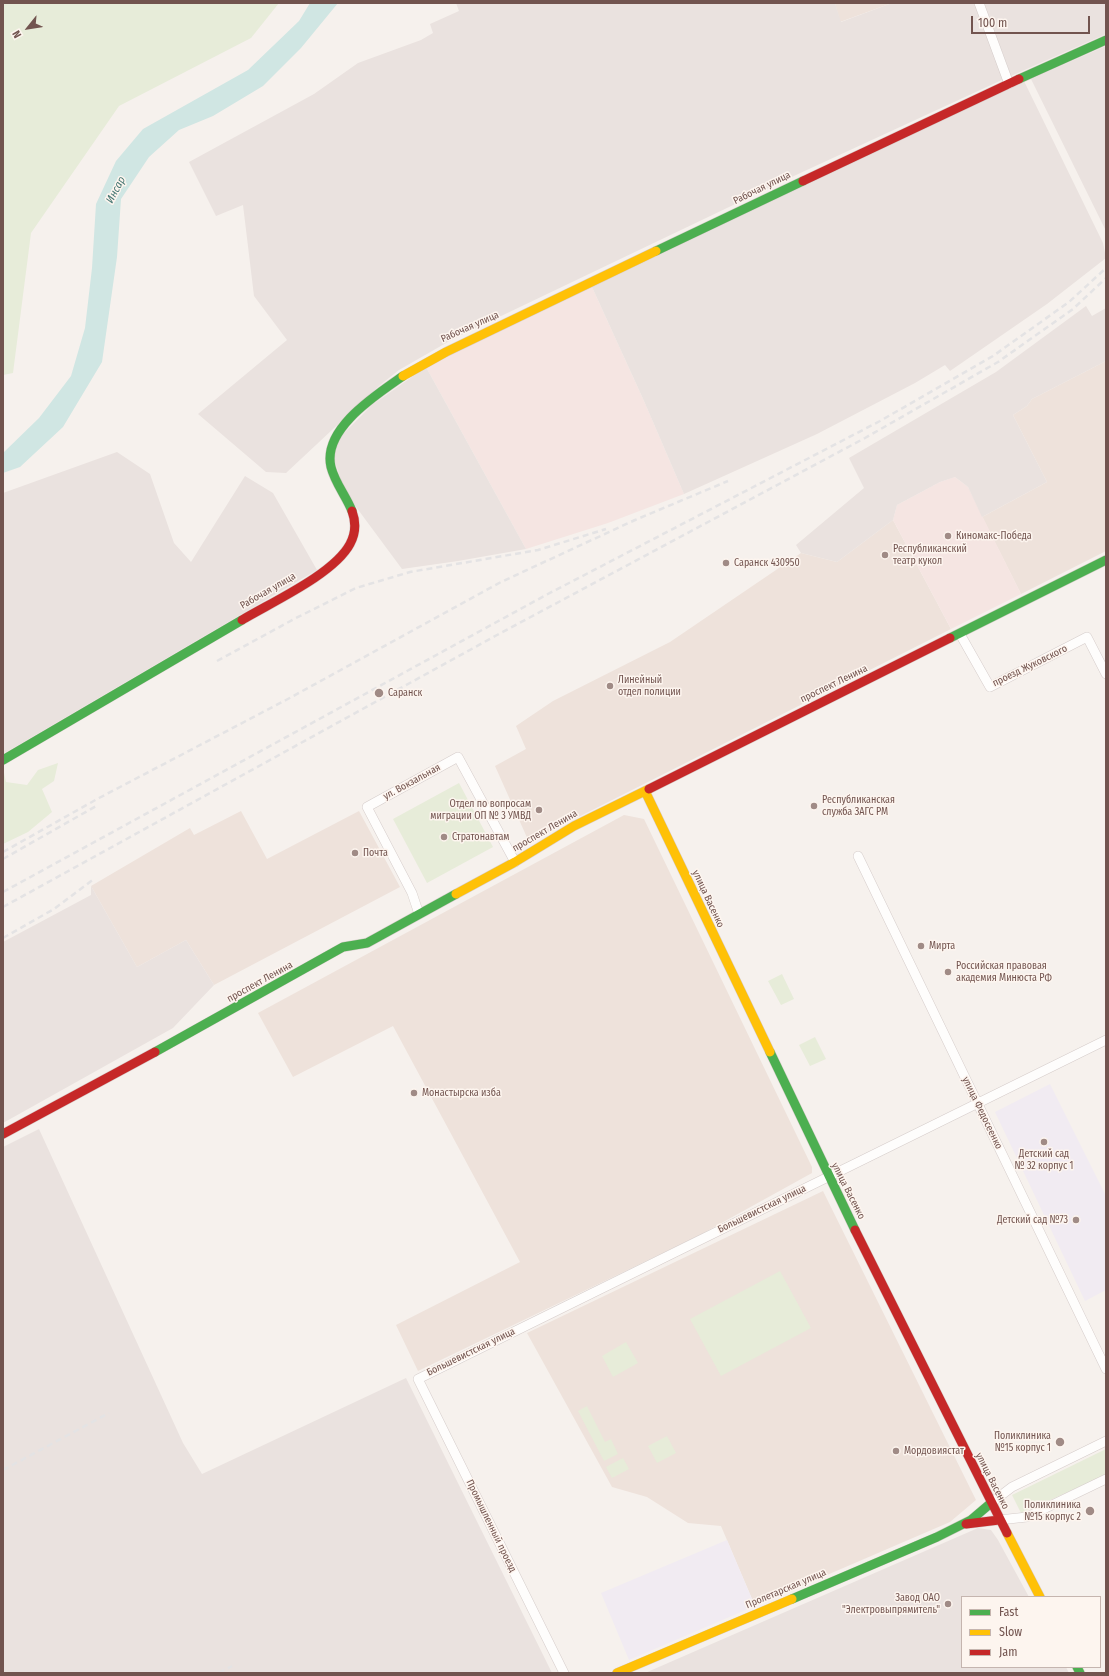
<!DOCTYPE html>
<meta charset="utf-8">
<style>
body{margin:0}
#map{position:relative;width:1109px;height:1676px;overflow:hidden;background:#f6f1ed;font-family:"Fira Sans Condensed",sans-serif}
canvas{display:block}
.frame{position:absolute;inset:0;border:4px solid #72544f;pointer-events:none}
.legend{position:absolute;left:961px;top:1596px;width:140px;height:72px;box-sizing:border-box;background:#fdf5ef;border:1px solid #c5b5af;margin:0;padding:5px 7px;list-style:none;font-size:12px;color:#72544f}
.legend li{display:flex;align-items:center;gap:8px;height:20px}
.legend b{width:20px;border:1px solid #c5b5af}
.north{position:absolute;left:8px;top:8px;width:40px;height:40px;-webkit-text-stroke:3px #fdf5ef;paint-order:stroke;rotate:240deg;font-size:11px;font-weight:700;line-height:16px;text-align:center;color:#72544f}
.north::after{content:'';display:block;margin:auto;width:14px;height:18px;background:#72544f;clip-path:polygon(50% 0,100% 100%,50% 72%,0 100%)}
.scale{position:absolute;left:971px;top:16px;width:119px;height:18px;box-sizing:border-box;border:2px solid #72544f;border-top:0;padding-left:5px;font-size:12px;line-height:14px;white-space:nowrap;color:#72544f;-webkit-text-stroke:3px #fdf5ef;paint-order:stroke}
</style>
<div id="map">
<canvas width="1109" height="1676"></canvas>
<div class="frame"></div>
<ul class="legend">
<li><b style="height:5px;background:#4caf50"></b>Fast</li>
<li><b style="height:5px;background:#ffc107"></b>Slow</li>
<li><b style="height:5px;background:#c62828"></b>Jam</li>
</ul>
<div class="north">N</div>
<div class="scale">100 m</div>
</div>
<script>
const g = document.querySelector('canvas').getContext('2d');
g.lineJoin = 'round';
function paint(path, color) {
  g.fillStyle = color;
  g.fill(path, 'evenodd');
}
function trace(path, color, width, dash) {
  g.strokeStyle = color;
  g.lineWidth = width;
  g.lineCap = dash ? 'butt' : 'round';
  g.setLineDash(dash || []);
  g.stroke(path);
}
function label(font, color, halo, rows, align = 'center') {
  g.font = font + ' "Fira Sans Condensed",sans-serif';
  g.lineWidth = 3;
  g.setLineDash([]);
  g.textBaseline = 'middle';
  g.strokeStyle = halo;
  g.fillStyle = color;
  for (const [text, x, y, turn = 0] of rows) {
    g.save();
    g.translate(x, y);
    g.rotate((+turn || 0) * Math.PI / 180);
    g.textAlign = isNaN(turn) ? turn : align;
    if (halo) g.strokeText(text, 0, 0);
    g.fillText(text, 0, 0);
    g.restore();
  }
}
paint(new Path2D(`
 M835,3H892L840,22Z
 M1106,361V551L1021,594L982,517L1047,482L1013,415L1027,406L1032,399Z
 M893,520L951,629L529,842L495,766L526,749L516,726L553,701L670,642L801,553L837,562Z
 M241,811L267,859L359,811L400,887L214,985L186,940L137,967L91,886L190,828L194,835Z
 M624,815L644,819L812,1167V1173L698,1236L418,1371L396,1325L520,1262L393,1026L293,1077L258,1013Z
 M823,1191L976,1500L950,1522L755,1606L721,1526L688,1523L647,1497L612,1487L527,1333Z`), '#eee2db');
paint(new Path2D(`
 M592,287L644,401L684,494L608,523L526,549L426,367Z
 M955,477L968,487L1021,594L951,629L893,520L897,505L940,482Z`), '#f5e5e2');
paint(new Path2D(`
 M456,3H835L841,22L892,3H976L1004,79L796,175L453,339L399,370L379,386L286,473L266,472L198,414L287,340L254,296L243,205L216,216L189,162L314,94L358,63L421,40L433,33L430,24L459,11Z
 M984,3H1106V34L1011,76Z
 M1106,46V231L1031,79Z
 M1024,81L1103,243L1106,258L1047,304L950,371L945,365L915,383L817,434L684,494L644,401L592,287Z
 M1086,306L1092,316L1106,308V361L1032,399L1027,406L1013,415L1047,482L982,517L968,487L955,477L940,482L897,505L893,520L837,562L801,553L796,545L864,488L849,458L996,372Z
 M426,367L526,549L458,561L402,569L345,492L333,456L338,439L372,405Z
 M117,452L150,474L174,543L191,562L245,476L273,493L317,570L3,754V493Z
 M91,886L137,967L186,940L214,985L173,1028L3,1123V942L91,895Z
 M39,1129L183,1443L202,1474L406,1378L552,1673H3V1147Z
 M978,1528L991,1530L998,1540L1029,1597H962V1667H1066L1069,1673H645Z`), '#eae2df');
paint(new Path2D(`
 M1050,1084L1106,1196V1290L1085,1301L995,1112Z
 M727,1540L755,1606L629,1660L601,1593Z`), '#f1ebf2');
paint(new Path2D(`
 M3,3H279L251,38L119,106L31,233L13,373L3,375Z
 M58,763L54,781L42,789L52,812L28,832L3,844V768L6,782L27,785L38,770Z
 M459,783L493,847L427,883L393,819Z
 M782,974L794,999L781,1005L768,981Z
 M815,1037L826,1059L810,1066L799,1045Z
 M780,1271L811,1328L721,1376L690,1319Z
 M626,1342L638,1363L613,1377L602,1356Z
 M587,1406L605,1442L611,1439L618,1454L604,1461L578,1411Z
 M667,1436L676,1453L657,1463L648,1446Z
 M1106,1449V1475L1021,1513L1012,1495Z
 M623,1458L629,1469L612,1478L606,1467Z`), '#e7ecd9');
paint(new Path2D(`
 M310,3H338L301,48L263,86L213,116L179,130L149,157L121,199L117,257L102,362L63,427L20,467L3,473V453L39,418L71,376L85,328L92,268L96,204L116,161L143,129L248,70L299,21Z`), '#d0e6e3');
const street = new Path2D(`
 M979,3L1009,84
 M960,634L990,687L1087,637L1106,674
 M858,856L1106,1369
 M419,914L412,893L367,807L458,757L515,862
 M991,1503L1012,1487L1106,1441
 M999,1520L1027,1517L1106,1479
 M564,1673L418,1379L1106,1040`);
const fast = new Path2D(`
 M1019,79L1106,40
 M656,251L803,181
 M352,511C346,496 335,483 331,467C322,429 376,395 403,376
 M950,638L1106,560
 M3,760L242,620
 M155,1052L343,947L367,943L456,894
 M770,1052L855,1230
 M792,1599L937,1537L971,1520L991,1503
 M1077,1667L1080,1673`);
const slow = new Path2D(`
 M403,376L446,352L656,251
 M645,791L770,1052
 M456,894L515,862L574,826L649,789
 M1007,1533L1040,1597
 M617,1673L792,1599`);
const jam = new Path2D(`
 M803,181L1019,79
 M242,620C272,602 334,574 350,544C356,533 356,522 352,511
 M649,789L950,638
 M3,1134L155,1052
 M855,1230L1007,1533
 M966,1524L999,1520`);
trace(street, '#d5ccca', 10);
trace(fast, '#d6ccca', 10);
trace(slow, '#d6ccca', 10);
trace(jam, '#d6ccca', 10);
trace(street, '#fefdfc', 9);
trace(fast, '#4caf50', 9);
trace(slow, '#ffc107', 9);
trace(jam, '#c62828', 9);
trace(new Path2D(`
 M217,661L296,618L356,588L410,572L538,550L606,529
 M3,852L99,798L286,700L501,582L635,520L728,481
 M3,859L98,805
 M3,892L546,595L880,421L993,356L1069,302L1106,268
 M3,907L497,635L865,438L998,362L1073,309L1106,278
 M3,938L54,909L94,879
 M3,1470L109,1413
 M219,1673L232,1666`), '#e4e3e4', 2.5, [6, 4]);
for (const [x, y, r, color] of [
 [948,536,4,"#a08b86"],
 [885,555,4,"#a08b86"],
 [726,563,4,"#a08b86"],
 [610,686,4,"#a08b86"],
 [379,693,5,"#a08b86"],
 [814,806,4,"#a08b86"],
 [539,810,4,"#a08b86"],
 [444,837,4,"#a08b86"],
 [355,853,4,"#a08b86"],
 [921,946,4,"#a08b86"],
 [948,972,4,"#a08b86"],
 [414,1093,4,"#a08b86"],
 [1044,1142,4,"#a08b86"],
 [1076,1220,4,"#a08b86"],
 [1060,1442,5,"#a08b86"],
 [896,1451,4,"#a08b86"],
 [1090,1511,5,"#a08b86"],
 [948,1604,4,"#a08b86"]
]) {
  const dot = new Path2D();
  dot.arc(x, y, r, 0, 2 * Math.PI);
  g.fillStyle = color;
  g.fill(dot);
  trace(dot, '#fdf5ef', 1.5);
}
label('10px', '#72544f', '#fdf5ef', [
 ["Рабочая улица",762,188,-26],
 ["Рабочая улица",470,327,-24],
 ["Рабочая улица",268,591,-30],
 ["проезд Жуковского",1030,666,-26],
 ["проспект Ленина",834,684,-26],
 ["ул. Вокзальная",412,782,-29],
 ["проспект Ленина",545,831,-30],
 ["улица Васенко",708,899,65],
 ["проспект Ленина",260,982,-29],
 ["улица Федосеенко",982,1113,64],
 ["улица Васенко",848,1191,63],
 ["Большевистская улица",762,1209,-26],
 ["Большевистская улица",471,1352,-26],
 ["улица Васенко",992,1481,63],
 ["Промышленный проезд",491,1526,64],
 ["Пролетарская улица",786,1589,-23]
]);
label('10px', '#72544f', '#fdf5ef', [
 ["Киномакс-Победа",956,536],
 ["Республиканский",893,549],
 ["театр кукол",893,561],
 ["Саранск 430950",734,563],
 ["Линейный",618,680],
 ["отдел полиции",618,692],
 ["Саранск",388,693],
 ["Республиканская",822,800],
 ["служба ЗАГС РМ",822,812],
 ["Отдел по вопросам",531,804,"right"],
 ["миграции ОП № 3 УМВД",531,816,"right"],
 ["Стратонавтам",452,837],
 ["Почта",363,853],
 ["Мирта",929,946],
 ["Российская правовая",956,966],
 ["академия Минюста РФ",956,978],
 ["Монастырска изба",422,1093],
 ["Детский сад",1044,1154,"center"],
 ["№ 32 корпус 1",1044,1166,"center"],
 ["Детский сад №73",1068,1220,"right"],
 ["Поликлиника",1051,1436,"right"],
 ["№15 корпус 1",1051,1448,"right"],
 ["Мордовиястат",904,1451],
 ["Поликлиника",1081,1505,"right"],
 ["№15 корпус 2",1081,1517,"right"],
 ["Завод ОАО",940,1598,"right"],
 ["\"Электровыпрямитель\"",940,1610,"right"]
], 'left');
label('italic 11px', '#457672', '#fdf5ef', [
 ["Инсар",116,190,-62]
]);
</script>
